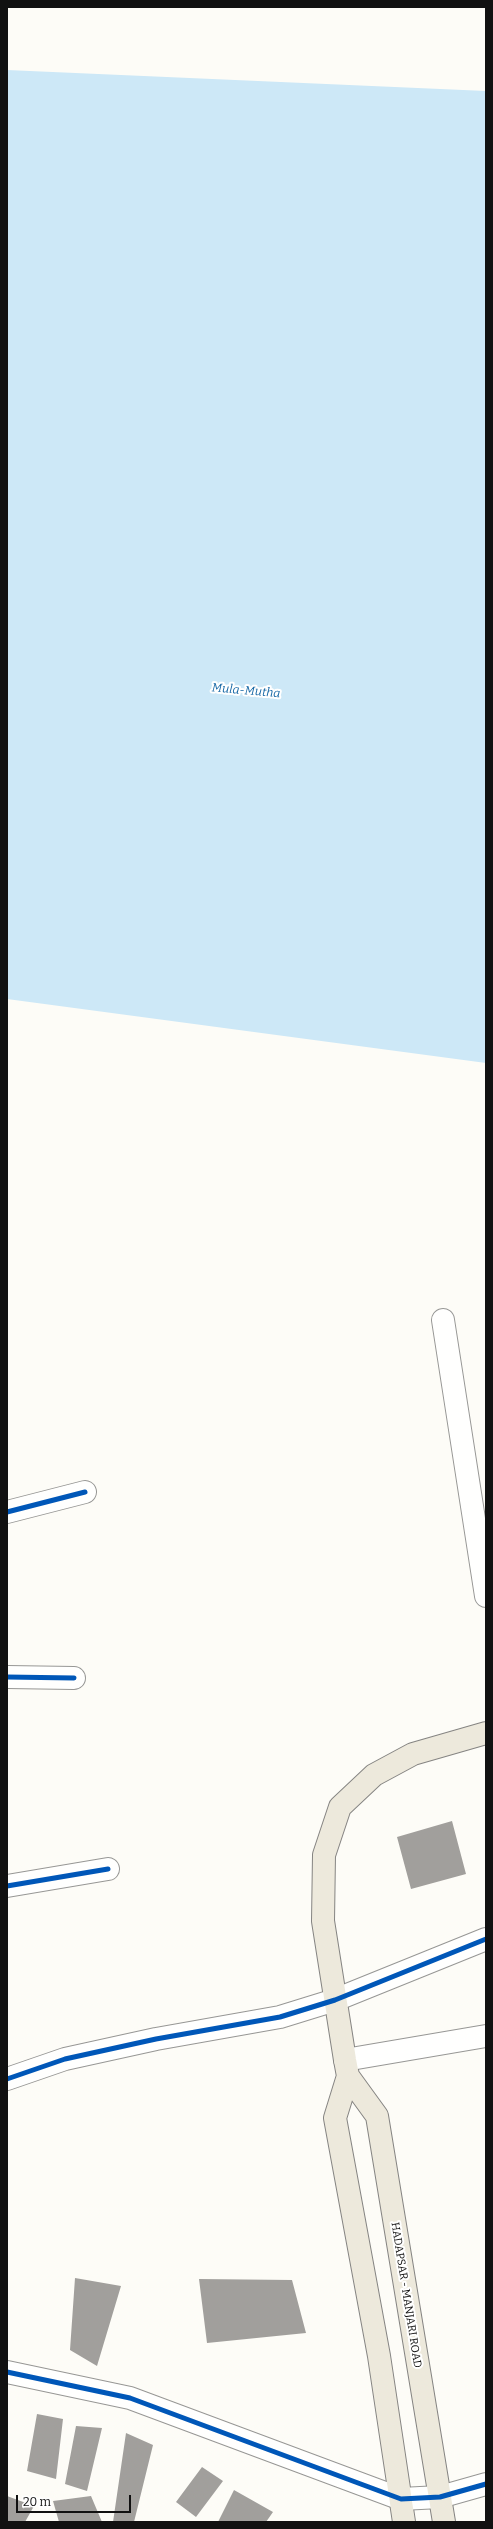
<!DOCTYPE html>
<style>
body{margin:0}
#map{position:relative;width:493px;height:2529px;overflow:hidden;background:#fdfcf7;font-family:Bitter,serif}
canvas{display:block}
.frame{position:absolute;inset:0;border:8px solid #111;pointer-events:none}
.scale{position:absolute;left:16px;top:2495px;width:115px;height:18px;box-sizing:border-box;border:2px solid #111;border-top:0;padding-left:5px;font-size:12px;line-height:14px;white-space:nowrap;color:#111;-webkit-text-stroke:3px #fff;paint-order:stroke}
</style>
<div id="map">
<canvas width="493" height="2529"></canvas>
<div class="frame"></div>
<div class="scale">20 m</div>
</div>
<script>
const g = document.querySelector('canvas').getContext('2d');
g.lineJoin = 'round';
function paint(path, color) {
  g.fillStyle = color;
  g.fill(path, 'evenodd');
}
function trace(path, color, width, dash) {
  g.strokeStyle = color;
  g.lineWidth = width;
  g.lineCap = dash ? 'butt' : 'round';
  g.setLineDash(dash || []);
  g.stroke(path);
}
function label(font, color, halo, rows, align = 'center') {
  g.font = font + ' Bitter,serif';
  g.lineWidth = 4;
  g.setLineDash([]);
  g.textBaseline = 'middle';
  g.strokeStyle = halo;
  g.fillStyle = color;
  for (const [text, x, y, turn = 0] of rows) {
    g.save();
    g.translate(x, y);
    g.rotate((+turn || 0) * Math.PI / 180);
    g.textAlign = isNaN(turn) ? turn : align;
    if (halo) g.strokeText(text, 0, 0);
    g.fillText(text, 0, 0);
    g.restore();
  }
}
paint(new Path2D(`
 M7,70L486,91V1063L7,999Z`), '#cde8f7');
paint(new Path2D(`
 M452,1821L466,1874L411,1889L397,1837Z
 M75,2278L121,2286L97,2366L70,2350Z
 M199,2279L292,2280L306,2333L207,2343Z
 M37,2414L63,2419L56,2479L27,2471Z
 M76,2426L102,2428L87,2491L65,2484Z
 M126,2433L153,2445L134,2522H113Z
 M202,2467L223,2481L196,2517L176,2502Z
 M234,2490L273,2512L266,2522H218Z
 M7,2496L34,2506L25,2522H7Z
 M91,2496L102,2522H59L53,2501Z`), '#a19f9c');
const service = new Path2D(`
 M443,1320L486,1596`);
const minor = new Path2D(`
 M7,1512L85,1492
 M7,1677L74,1678
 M7,1886L108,1869
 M345,2060L486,2036
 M7,2079L65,2059L156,2039L280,2017L335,2000L486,1939
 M7,2372L130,2398L401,2499L440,2497L486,2484`);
const primary = new Path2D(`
 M348,2076L335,2118L379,2356L404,2522
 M444,2522L377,2116L348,2076L345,2060L323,1921L324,1855L340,1807L374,1775L413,1754L486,1733`);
trace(service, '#979795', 24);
trace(minor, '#979795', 24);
trace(primary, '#858482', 24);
trace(service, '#fffffe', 22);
trace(minor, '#fffffe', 22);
trace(primary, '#ede9dc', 22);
trace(new Path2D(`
 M7,1512L85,1492
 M7,1677L74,1678
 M7,1886L108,1869
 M7,2079L65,2059L156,2039L280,2017L335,2000L486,1939
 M7,2372L130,2398L401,2499L440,2497L486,2484`), '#0057b8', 5);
label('11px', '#111', '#fff', [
 ["HADAPSAR - MANJARI ROAD",406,2295,81]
]);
label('italic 12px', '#1768a6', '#fff', [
 ["Mula-Mutha",246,691,5]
]);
</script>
